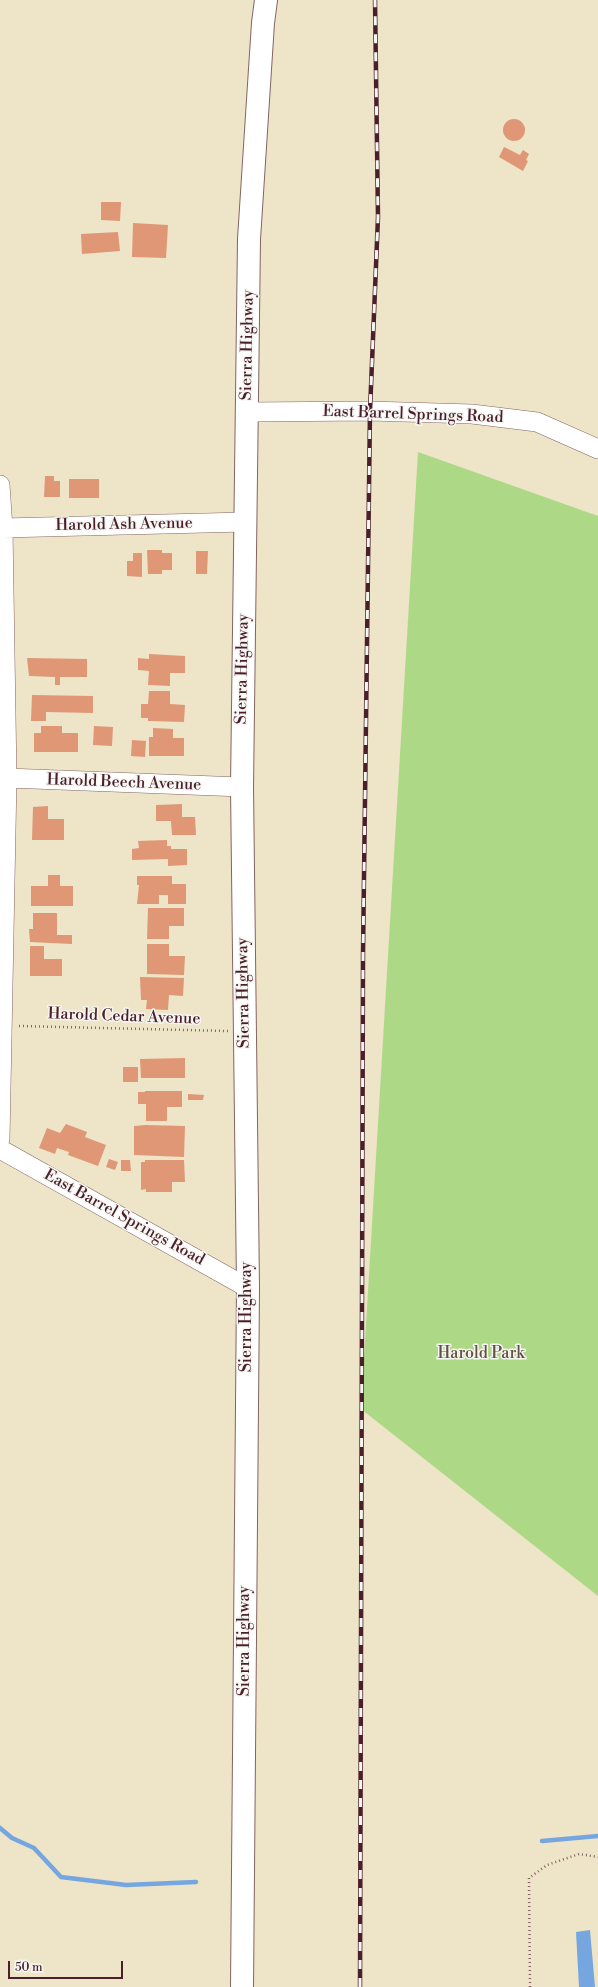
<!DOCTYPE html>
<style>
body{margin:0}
#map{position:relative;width:598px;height:1987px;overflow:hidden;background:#eee4c8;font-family:"Libre Bodoni",serif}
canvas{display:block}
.scale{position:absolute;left:8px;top:1961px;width:115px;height:18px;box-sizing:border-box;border:2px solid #4a1f2b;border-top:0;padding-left:5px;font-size:12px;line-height:14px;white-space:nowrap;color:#4a1f2b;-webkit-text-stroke:3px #f6f6f2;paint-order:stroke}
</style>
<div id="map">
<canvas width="598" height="1987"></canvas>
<div class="scale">50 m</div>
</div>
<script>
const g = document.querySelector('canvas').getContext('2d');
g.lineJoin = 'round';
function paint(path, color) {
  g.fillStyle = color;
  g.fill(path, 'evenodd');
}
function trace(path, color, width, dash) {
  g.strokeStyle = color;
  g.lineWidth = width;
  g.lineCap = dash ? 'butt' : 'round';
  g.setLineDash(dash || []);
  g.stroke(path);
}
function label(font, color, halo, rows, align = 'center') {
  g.font = font + ' "Libre Bodoni",serif';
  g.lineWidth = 3;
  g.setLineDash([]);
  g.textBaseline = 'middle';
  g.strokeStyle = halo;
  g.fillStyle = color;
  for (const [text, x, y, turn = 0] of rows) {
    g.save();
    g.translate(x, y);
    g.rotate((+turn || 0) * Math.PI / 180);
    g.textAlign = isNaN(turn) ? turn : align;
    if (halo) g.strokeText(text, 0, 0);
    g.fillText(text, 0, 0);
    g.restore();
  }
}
paint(new Path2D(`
 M418,452L598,516V1596L361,1409Z`), '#add986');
paint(new Path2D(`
 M590,1930L595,1987H579L576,1932Z`), '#76a6e0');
trace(new Path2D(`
 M0,1828L12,1838L34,1848L61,1877L126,1885L196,1882
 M542,1841L598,1836`), '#76a6e0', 4.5);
paint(new Path2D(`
 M503 130a11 11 0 1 1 22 0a11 11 0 1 1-22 0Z
 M504,147L520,155L523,150L529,154L526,160L528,161L523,171L499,157Z
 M101,202H121L120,221L101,220Z
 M133,223L168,225L166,258L132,257Z
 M118,232L120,251L82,254L81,234Z
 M45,476H54V481H60V497H44Z
 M69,479H99V498H69Z
 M147,550H162V553H172V570H162V574H148Z
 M196,551H208L207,574H196Z
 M133,553H142V577L127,576V561H133Z
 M149,654L185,656V673H170V686L148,685L149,671L138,670V658L149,659Z
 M27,658L87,659V677H60V685H55V677L29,676Z
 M149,691H170V704L185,705L184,722L148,721V718H141V704H148Z
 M32,695L93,696V713L46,712V721H31Z
 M41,726H62V733H78V752H34V733H41Z
 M94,726L113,727L112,746L93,745Z
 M153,728L173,729V738H184V756H149V737H153Z
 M132,740L146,741L145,757L131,756Z
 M182,804V817H195L196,835H172L171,821H156V805Z
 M48,806V819H64V840H32L33,807Z
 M167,840V846H171V849H187V865L168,866V859L132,860V849L139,848L138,841Z
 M48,875H60V886H73V906H31V886H48Z
 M137,876H172V884H186V904H168V895H159V904H137L139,885H137Z
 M148,908H184V926H169V939H147Z
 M33,913H57V935H72V944L30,942L29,929H33Z
 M147,944H169V956H185L184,975L147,974Z
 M30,946H44V959H62V976H30Z
 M140,977L184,978L183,996L169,995L168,1010L146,1009L147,1000H141Z
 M185,1058V1078H141L140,1059Z
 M123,1067H138V1082H123Z
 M145,1091H182V1107H167V1121H146V1104H138V1092H145Z
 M188,1094L204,1095L203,1100H188Z
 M66,1124L87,1132L85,1137L106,1145L98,1166L68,1155L69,1152L57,1148L55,1154L39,1148L47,1128L60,1133Z
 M146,1125L185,1126L184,1157L134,1155V1126Z
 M109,1159L118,1162L115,1170L106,1167Z
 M121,1160H130L131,1171H121Z
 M145,1160H184L185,1182H172V1192H146V1189L141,1190V1162H145Z`), '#df9775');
const minor = new Path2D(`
 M247,412L370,411L472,414L537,422L598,449
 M0,485L3,528L7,778L0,1139
 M3,528L245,522
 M7,778L242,787
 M0,1149L248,1288`);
const highway = new Path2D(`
 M242,1987L248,1288L242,787L249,239L263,23L266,0`);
trace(minor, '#836462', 20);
trace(highway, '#836462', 24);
trace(new Path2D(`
 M19,1026L228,1031
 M530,1987L529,1878L547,1865L579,1854L598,1857`), '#836462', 2.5, [1, 3]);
trace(minor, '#fff', 19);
trace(highway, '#fff', 22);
const rail = new Path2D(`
 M360,1987L363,954L370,411L378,217L375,0`);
trace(rail, '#4a1f2b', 4.5);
trace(rail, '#f6f6f2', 3, [9]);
label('16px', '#4a1f2b', '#f6f6f2', [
 ["Sierra Highway",248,345,-89],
 ["East Barrel Springs Road",413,415,2],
 ["Harold Ash Avenue",124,525,-1],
 ["Sierra Highway",243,669,-89],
 ["Harold Beech Avenue",124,783,2],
 ["Sierra Highway",244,993,-91],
 ["Harold Cedar Avenue",124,1017,2],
 ["East Barrel Springs Road",124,1218,29],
 ["Sierra Highway",247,1317,-90],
 ["Sierra Highway",245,1641,-90]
]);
label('16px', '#634e42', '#f6f6f2', [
 ["Harold Park",481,1354]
]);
</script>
